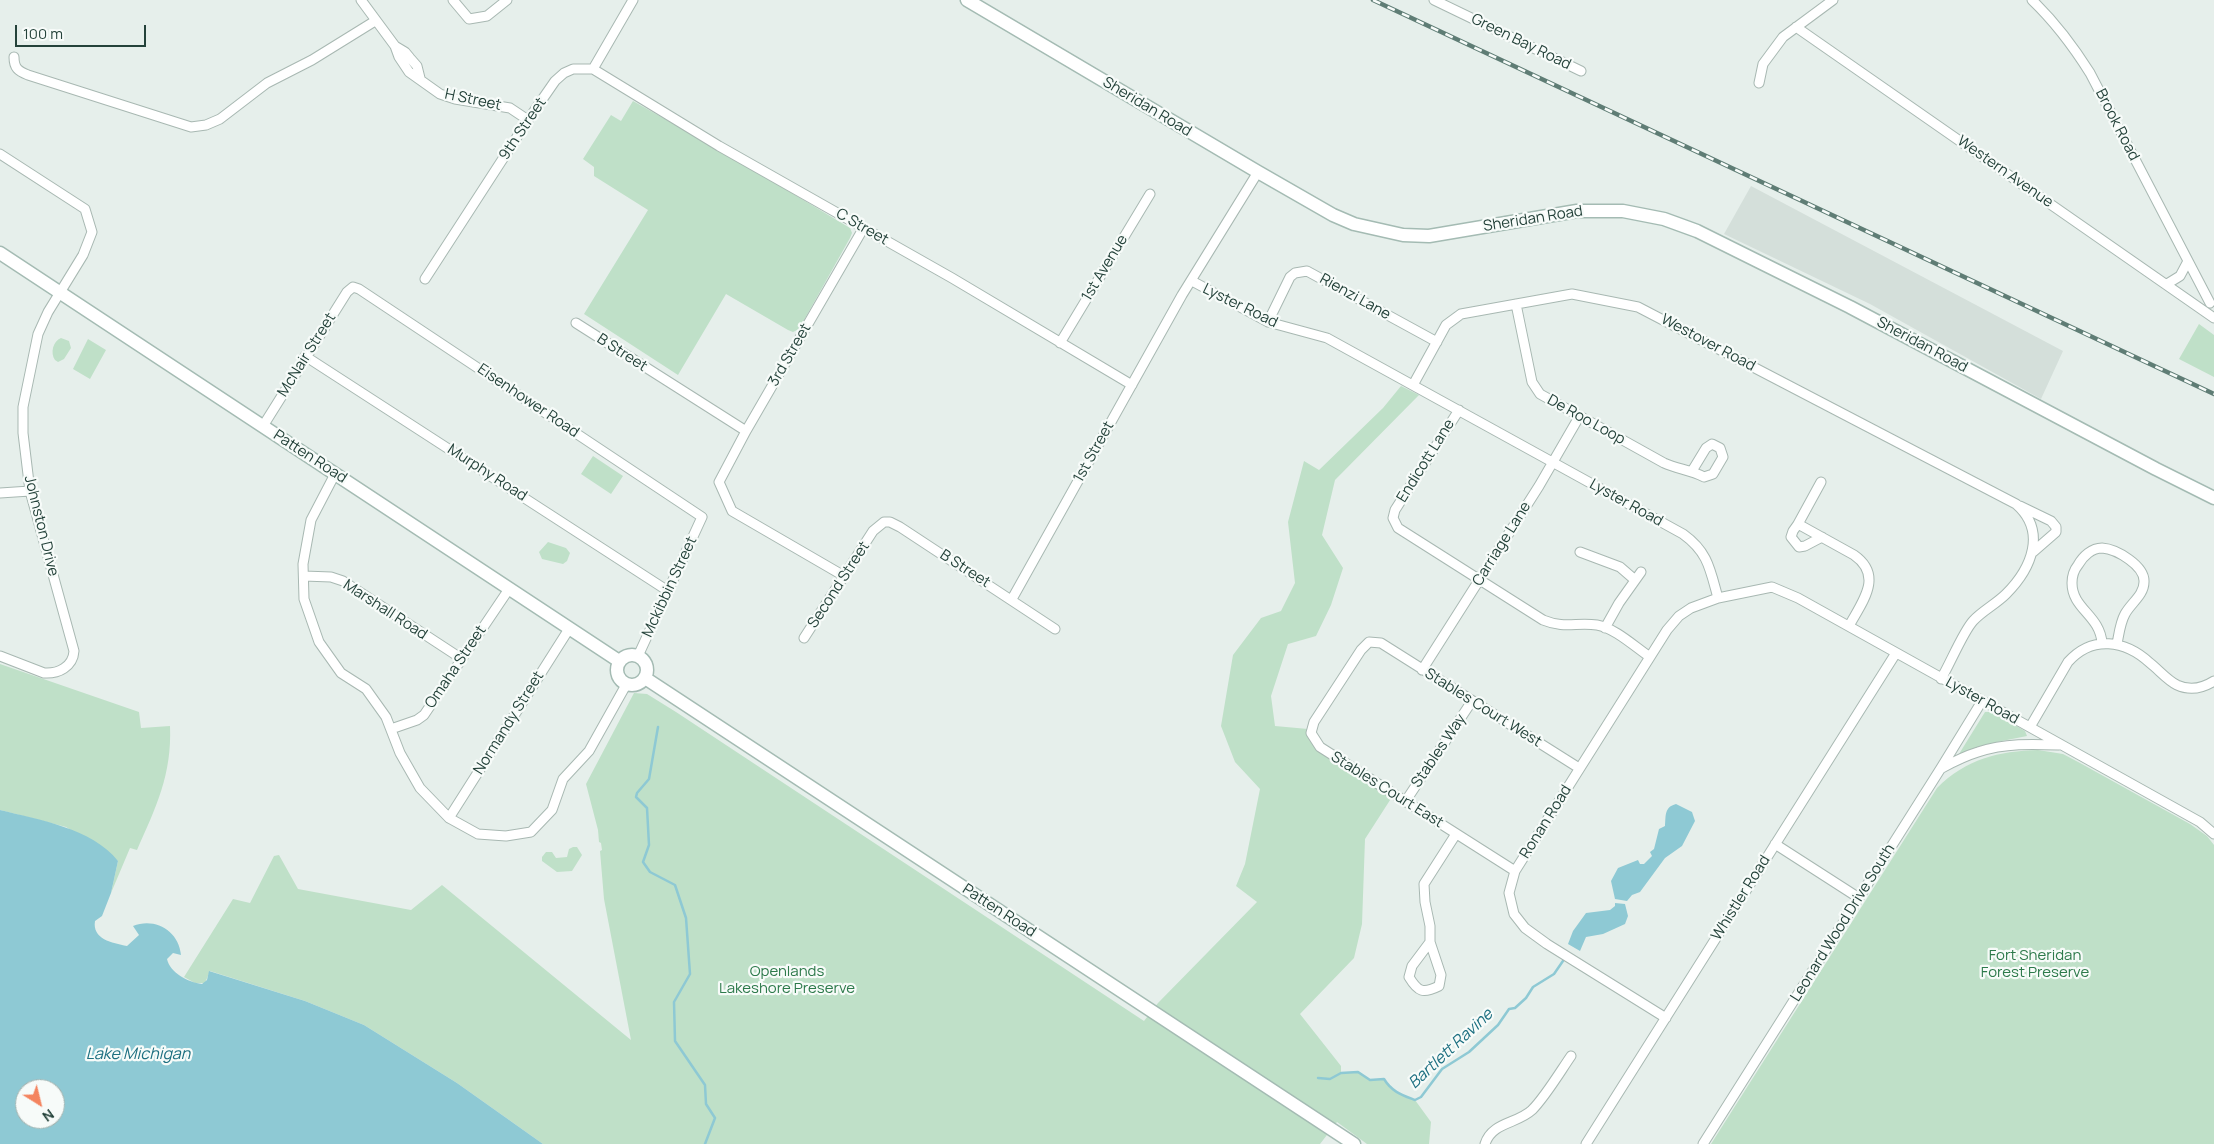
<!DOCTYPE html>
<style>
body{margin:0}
#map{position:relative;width:2214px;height:1144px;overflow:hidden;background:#e6efeb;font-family:Manrope,sans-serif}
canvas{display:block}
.north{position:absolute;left:15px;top:1079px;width:50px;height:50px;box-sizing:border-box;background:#f7fbf9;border:1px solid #a3b1ad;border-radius:50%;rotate:144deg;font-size:14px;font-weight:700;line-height:20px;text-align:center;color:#24423a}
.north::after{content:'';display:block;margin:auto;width:18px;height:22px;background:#f4845f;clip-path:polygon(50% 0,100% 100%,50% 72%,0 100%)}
.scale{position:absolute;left:15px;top:25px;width:131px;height:22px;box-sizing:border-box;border:2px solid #24423a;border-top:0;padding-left:6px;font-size:15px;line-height:18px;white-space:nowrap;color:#24423a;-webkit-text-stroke:4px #f7fbf9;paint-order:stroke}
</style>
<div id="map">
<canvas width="2214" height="1144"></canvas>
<div class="north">N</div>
<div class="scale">100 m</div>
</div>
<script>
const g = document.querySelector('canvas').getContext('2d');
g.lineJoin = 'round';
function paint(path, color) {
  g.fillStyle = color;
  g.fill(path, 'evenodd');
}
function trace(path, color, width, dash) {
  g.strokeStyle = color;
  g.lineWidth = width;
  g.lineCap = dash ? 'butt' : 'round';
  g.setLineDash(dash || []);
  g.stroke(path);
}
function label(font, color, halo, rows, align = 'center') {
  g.font = font + ' Manrope,sans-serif';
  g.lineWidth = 4.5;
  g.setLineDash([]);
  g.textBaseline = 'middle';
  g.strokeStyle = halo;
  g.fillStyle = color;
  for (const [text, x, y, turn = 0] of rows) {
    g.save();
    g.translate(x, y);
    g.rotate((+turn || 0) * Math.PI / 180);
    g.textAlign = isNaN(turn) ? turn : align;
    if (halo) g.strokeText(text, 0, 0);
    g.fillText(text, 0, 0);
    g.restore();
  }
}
paint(new Path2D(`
 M1751,186L2063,351L2041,399L1870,304L1724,234Z`), '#d4dfda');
paint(new Path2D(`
 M633,101L725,153L850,228L852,233L850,238L799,329L793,332L788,330L726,294L678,375L584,314L648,210L594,176V167L583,159L611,115L621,121Z
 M2199,324L2214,335V377L2179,359Z
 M61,338L69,341L71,348L64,359L58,362L55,360C50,353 53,341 61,338Z
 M88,339L106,350L90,379L73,369Z
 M1401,386L1419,395L1335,480L1322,535L1343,568L1331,605L1316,636L1288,644L1271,696L1275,726L1308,729L1307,736L1315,748L1392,797L1365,839L1362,924L1354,958L1300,1014L1341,1066V1073L1358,1072L1370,1080L1384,1079L1390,1088L1400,1094L1415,1100L1431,1122L1429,1144H1367L1337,1122L1320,1144H543L457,1083L364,1025L305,1001L210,971L205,983H195L184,977L233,899L250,903L274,856L279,855L298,889L411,910L442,885L631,1040L604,899L600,851L602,850L601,843L599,842L598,830L586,784L634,693L647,694L676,712L1144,1021L1158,1003L1257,902L1236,886L1245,864L1260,789L1235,762L1221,726L1233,655L1261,618L1281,611L1295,583L1288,522L1304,461L1319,470L1383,408Z
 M593,456L623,476L611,494L581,474Z
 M548,542L566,548L570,553L567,561L563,564L542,559L539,552Z
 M0,664L139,712L141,728L170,726C172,775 156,807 137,850L130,848L111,893L118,861L66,827L0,810Z
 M1985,712H1992L2025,731L2027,736L1997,742L1959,754Z
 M2038,750L2063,754L2080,763L2190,824L2207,836L2214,845V1144H1711L1937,788C1966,759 1999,751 2038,750Z
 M573,847H577L582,855L572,871L557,872L542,861V857L546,852H552L556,858L567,857L569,849Z`), '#bfe0c8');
paint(new Path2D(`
 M1676,804L1692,812L1695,821L1682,846L1665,858L1640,892L1632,895L1627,901L1615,899L1611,881L1618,868L1638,860L1640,864H1644L1652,856L1650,852L1654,849L1659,829L1665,826C1666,816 1664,807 1676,804Z
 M0,810C39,820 92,828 118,861L111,893L102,916L95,921C92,939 112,943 127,946L139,935L133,926C155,917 179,931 181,955L173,953L167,959C170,973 188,982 202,984L207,980L209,971L305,1001L364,1025L457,1083L543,1144H0ZM25,1089H55V1119H25Z
 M1615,903L1625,904L1628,916L1625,924L1603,934L1586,937L1580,951L1568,944L1573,931L1586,913L1610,910L1615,906Z`), '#8ec9d4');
trace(new Path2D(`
 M658,727L649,779L637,793L636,797L647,808L649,845L643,862L650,872L675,885L686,918L690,974L674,1002L675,1041L705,1085L706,1104L715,1118L705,1144
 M1318,1078L1330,1079L1341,1073L1358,1072L1370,1080L1384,1079C1392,1092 1402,1095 1415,1100L1421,1097L1442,1069L1469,1052L1498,1025L1509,1009L1515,1008L1526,998L1533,987L1554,974L1565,958`), '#8ec9d4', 2.5);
const street = new Path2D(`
 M361,0L395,46L405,52L410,58L417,66L420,78
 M453,0L469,19L487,16L507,0
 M1434,0L1581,71
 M2032,0C2055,22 2073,46 2090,73L2210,303
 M1796,27L2214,318
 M395,46L399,57L409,72L440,94L455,99L510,108L528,120
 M14,57C14,68 18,71 28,75L191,127L206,125L220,119L267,83L312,60L375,21
 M593,69L719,146L952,278L1132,385
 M1759,83L1763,64L1783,37L1833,0
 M0,154L85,209L92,232L83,255L48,312L38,334L23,407V433L30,491L74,651C73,667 58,674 44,673L0,656
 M425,279L528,120L555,81L564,73L573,69H593L633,0
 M1192,281L1268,322L1327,338L1683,534C1708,552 1710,569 1718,598
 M2167,284L2180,276L2188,261
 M1516,304L1532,382L1540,394L1664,463C1677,469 1691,470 1704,477L1713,474L1723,457L1720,448L1712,444L1706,448L1692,471
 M1268,322L1290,277L1295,273L1307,271L1437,342
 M576,323L746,431
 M1060,343L1150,194
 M305,356L668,591
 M1413,385L1446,325L1461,314L1572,294L1638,307L2016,504C2047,531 2032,568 2006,594C1996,604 1982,611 1973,621C1963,632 1950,664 1941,679
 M1459,410L1395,510L1393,518L1398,528L1543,620C1565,629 1576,622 1597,625C1615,628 1635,647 1650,657
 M263,426L347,292L353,287L359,289L702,517L638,656
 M335,474L311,520L303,564L304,599L319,642L341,673L366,689L386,717L400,753L420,788L449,818L478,834L506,836L531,832L552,810L563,779L589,751L626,685
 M1821,482L1798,524L1854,555C1884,576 1862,602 1849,626
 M0,493L30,491
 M2020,506L2051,521L2056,527V532L2033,552
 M1798,524L1793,531L1791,537L1799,547L1805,546L1822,537
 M1580,552L1620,567L1635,580
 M304,576L331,577L343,581L462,659
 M844,576L732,511L719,482L746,431L863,229
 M1012,599L1182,295L1258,172
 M1605,628L1619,603L1641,572
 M804,638L873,531L884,522H890L900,527L1055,629
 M2102,643C2100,615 2072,609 2072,583C2072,576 2074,570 2078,565C2083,556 2092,548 2102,548C2117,549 2145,566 2144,582C2144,595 2131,603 2125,614C2120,623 2119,634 2117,644
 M1422,670L1539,486L1579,417
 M2030,727L2068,662C2092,635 2125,640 2150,663C2159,670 2167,680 2177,685C2190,691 2203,688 2214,681
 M391,729L417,720L424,715L509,589
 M1942,768C1953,762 1965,756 1978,752C2005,743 2032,744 2059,745
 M1405,802L1472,701
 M449,818L569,629
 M1775,844L1859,898
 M1515,871L1320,747L1311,733L1314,722L1361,650L1369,642L1381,643L1579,768
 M1430,942L1441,975L1439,986C1423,994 1418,992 1409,977L1412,966Z
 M1430,942V926L1425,902L1424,884L1456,834
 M1666,1018L1547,944L1525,928L1514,914L1509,893L1515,871L1667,630L1679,616L1691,608L1718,598L1772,587L1798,598L2200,822L2214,834
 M1485,1144C1492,1122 1517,1124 1532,1110C1545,1097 1560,1072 1571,1056
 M1586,1144L1896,653
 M1703,1144L1941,768L1982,701`);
const secondary = new Path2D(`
 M967,0L1258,172L1333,215L1354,224L1403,235L1429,236L1577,211H1623L1664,219L1697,231L1850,307L2156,469L2214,498
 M0,253L619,661
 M617 670a15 15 0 1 1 30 0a15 15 0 1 1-30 0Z
 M645,678L1354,1144`);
trace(street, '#a8b8b2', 11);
trace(secondary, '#a4bbb3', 15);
trace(street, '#fff', 9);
trace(secondary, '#fff', 12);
const rail = new Path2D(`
 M1373,0L2214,394`);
trace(rail, '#5f7d75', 4.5);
trace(rail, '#f7fbf9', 2.5, [8]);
label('15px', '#24423a', '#f7fbf9', [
 ["Green Bay Road",1521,42,26],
 ["H Street",473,100,12],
 ["Sheridan Road",1147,107,31],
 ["Brook Road",2117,125,63],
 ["9th Street",523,129,-56],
 ["Western Avenue",2005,172,35],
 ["Sheridan Road",1533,219,-9],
 ["C Street",862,227,30],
 ["1st Avenue",1105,268,-59],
 ["Rienzi Lane",1355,297,29],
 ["Lyster Road",1240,306,26],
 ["Westover Road",1708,343,28],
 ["Sheridan Road",1922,345,28],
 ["B Street",622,353,33],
 ["McNair Street",307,355,-58],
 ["3rd Street",790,355,-60],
 ["Eisenhower Road",528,401,34],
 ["De Roo Loop",1586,420,29],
 ["1st Street",1094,452,-61],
 ["Patten Road",310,457,33],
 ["Endicott Lane",1426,461,-58],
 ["Murphy Road",487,473,33],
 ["Lyster Road",1626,503,29],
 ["Johnston Drive",41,526,76],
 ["Carriage Lane",1502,544,-58],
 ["B Street",965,569,33],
 ["Second Street",839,585,-57],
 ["Mckibbin Street",670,587,-65],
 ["Marshall Road",385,610,33],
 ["Omaha Street",456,667,-56],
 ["Lyster Road",1982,701,29],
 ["Stables Court West",1483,708,32],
 ["Normandy Street",509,723,-58],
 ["Stables Way",1439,751,-56],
 ["Stables Court East",1387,790,32],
 ["Ronan Road",1546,822,-58],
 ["Whistler Road",1741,898,-58],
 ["Patten Road",999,911,33],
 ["Leonard Wood Drive South",1843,923,-58]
]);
label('15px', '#2d7a4b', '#f7fbf9', [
 ["Fort Sheridan",2035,956],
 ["Forest Preserve",2035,973],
 ["Openlands",787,972],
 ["Lakeshore Preserve",787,989]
]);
label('italic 16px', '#1c6f80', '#f7fbf9', [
 ["Bartlett Ravine",1451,1049,-43],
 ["Lake Michigan",138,1055]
]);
</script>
